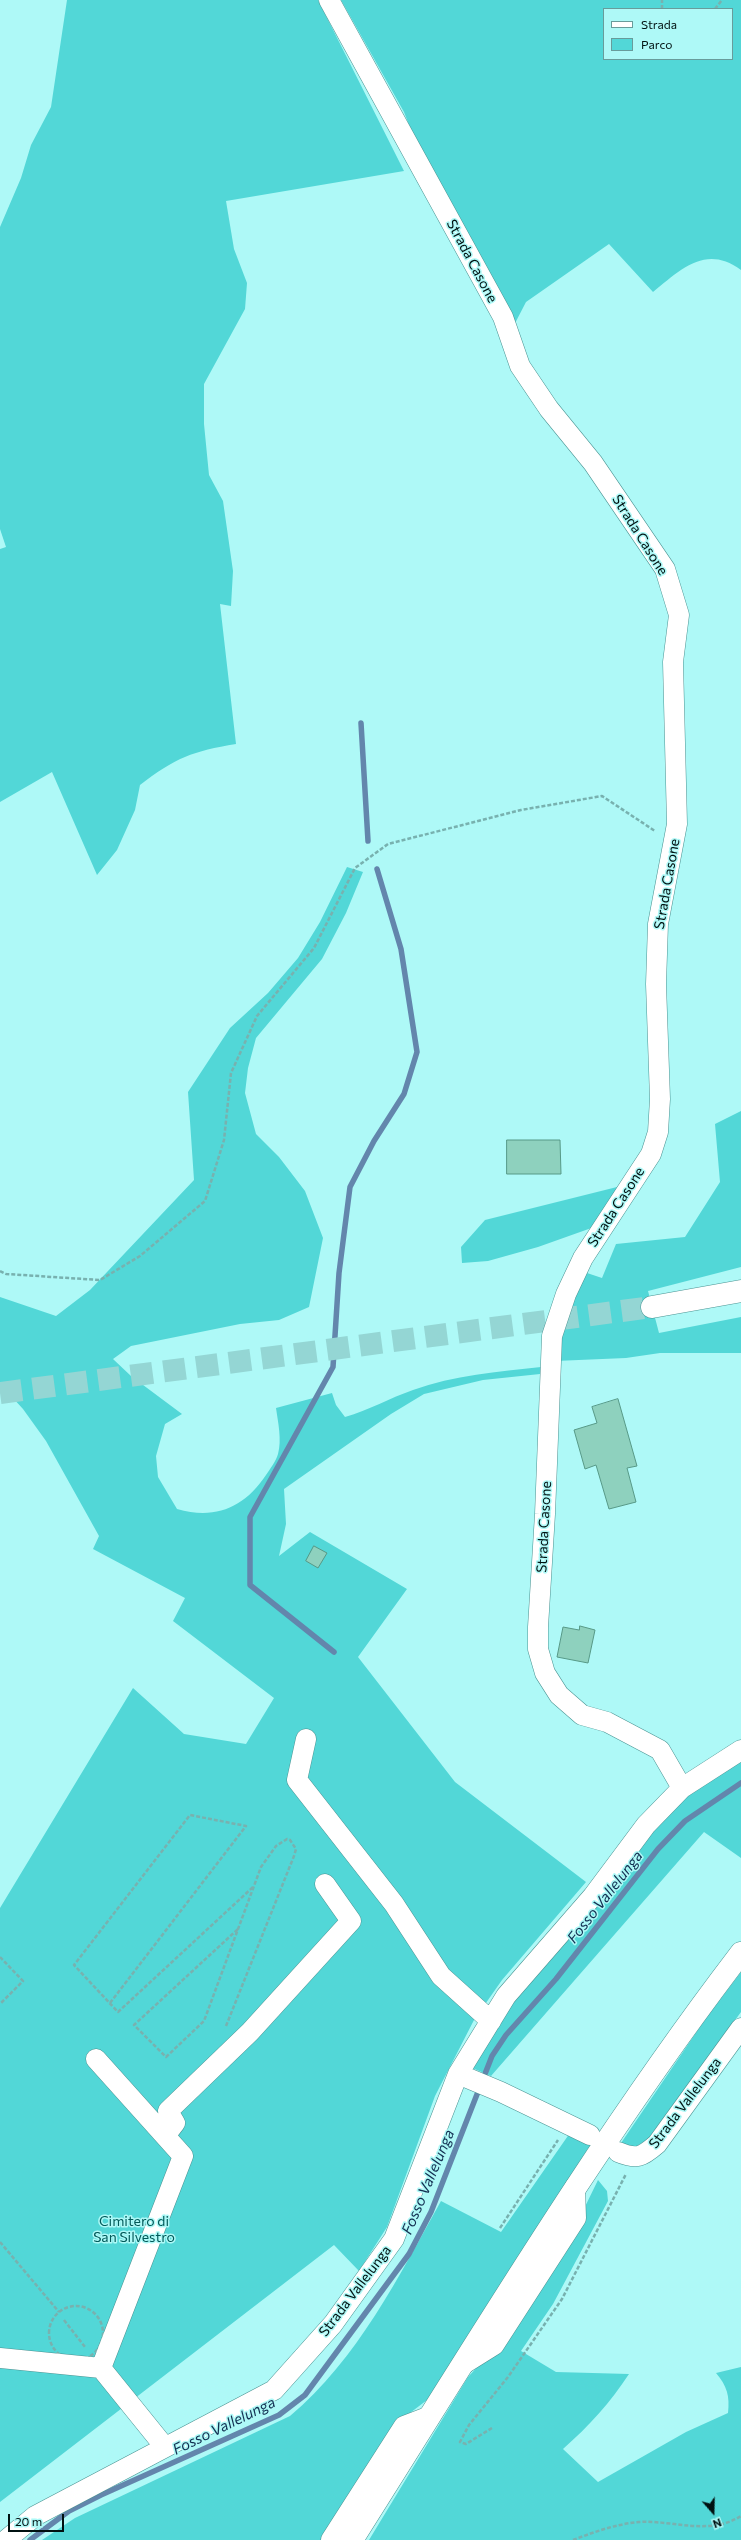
<!DOCTYPE html>
<style>
body{margin:0}
#map{position:relative;width:741px;height:2540px;overflow:hidden;background:#aef9f7;font-family:Commissioner,sans-serif}
canvas{display:block}
.legend{position:absolute;left:603px;top:8px;width:130px;height:52px;box-sizing:border-box;background:#aef9f7;border:1px solid #689c9b;margin:0;padding:5px 7px;list-style:none;font-size:12px;color:#011}
.legend li{display:flex;align-items:center;gap:8px;height:20px}
.legend b{width:20px;border:1px solid #689c9b}
.north{position:absolute;left:693px;top:2492px;width:40px;height:40px;-webkit-text-stroke:3px #aef9f7;paint-order:stroke;rotate:160deg;font-size:11px;font-weight:700;line-height:16px;text-align:center;color:#011}
.north::after{content:'';display:block;margin:auto;width:14px;height:18px;background:#011;clip-path:polygon(50% 0,100% 100%,50% 72%,0 100%)}
.scale{position:absolute;left:8px;top:2514px;width:56px;height:18px;box-sizing:border-box;border:2px solid #011;border-top:0;padding-left:5px;font-size:12px;line-height:14px;white-space:nowrap;color:#011;-webkit-text-stroke:3px #aef9f7;paint-order:stroke}
</style>
<div id="map">
<canvas width="741" height="2540"></canvas>
<ul class="legend">
<li><b style="height:5px;background:#fff"></b>Strada</li>
<li><b style="height:11px;background:#52d7d7"></b>Parco</li>
</ul>
<div class="north">N</div>
<div class="scale">20 m</div>
</div>
<script>
const g = document.querySelector('canvas').getContext('2d');
g.lineJoin = 'round';
function paint(path, color) {
  g.fillStyle = color;
  g.fill(path, 'evenodd');
}
function trace(path, color, width, dash) {
  g.strokeStyle = color;
  g.lineWidth = width;
  g.lineCap = dash ? 'butt' : 'round';
  g.setLineDash(dash || []);
  g.stroke(path);
}
function label(font, color, halo, rows, align = 'center') {
  g.font = font + ' Commissioner,sans-serif';
  g.lineWidth = 3;
  g.setLineDash([]);
  g.textBaseline = 'middle';
  g.strokeStyle = halo;
  g.fillStyle = color;
  for (const [text, x, y, turn = 0] of rows) {
    g.save();
    g.translate(x, y);
    g.rotate((+turn || 0) * Math.PI / 180);
    g.textAlign = isNaN(turn) ? turn : align;
    if (halo) g.strokeText(text, 0, 0);
    g.fillText(text, 0, 0);
    g.restore();
  }
}
paint(new Path2D(`
 M67,0H318L404,171L226,201L234,249L247,283L245,309L204,384V424L209,475L223,501L233,571L231,606L220,604L236,744C193,751 175,758 140,785L135,810L117,850L97,875L52,772L0,802V549L6,547L0,529V227L21,178L31,145L51,107Z
 M341,0H741V270C706,244 681,269 653,292L609,244L526,302L511,331L416,143L404,112ZM604,9H732V59H604Z
 M347,867L363,872L346,913L322,959L256,1038L248,1068L245,1093L256,1134L279,1157L305,1191L323,1238L309,1307L279,1320L240,1324L131,1346L113,1359L131,1376L182,1414L165,1424L156,1456L158,1477L177,1509C215,1520 244,1508 266,1475C270,1469 276,1461 278,1454C282,1440 278,1422 276,1408L332,1393L336,1405L345,1417C369,1410 390,1398 413,1390C454,1375 498,1372 541,1367L540,1374L483,1380L424,1394L391,1414L284,1489L286,1524L279,1556L310,1532L407,1589L358,1657L455,1782L586,1882L502,1980L474,2020L435,2096L387,2227L359,2271L334,2245L0,2502V1908L133,1688L184,1734L246,1744L274,1698L173,1621L185,1598L93,1549L99,1536L46,1441L23,1409L0,1384V1297L56,1316L90,1290L194,1180L188,1092L230,1028L268,993L298,958L320,922Z
 M741,1111V1267L648,1291L659,1333L741,1317V1353H660L626,1358L555,1361L581,1271L602,1278L616,1244L685,1237L720,1182L715,1124Z
 M621,1186L597,1226L538,1247L488,1261L462,1263L461,1247L485,1220Z
 M741,1757V1858L704,1832L491,2076L470,2067L511,2004L681,1798Z
 M741,1972V2012L648,2139L637,2146H619L706,2018Z
 M572,2130L593,2141L427,2400L406,2416L326,2540H42L75,2518L290,2416C357,2360 399,2276 441,2201L501,2232Z
 M598,2180L607,2191L608,2201L553,2304L521,2351L556,2372L629,2374C610,2403 589,2426 563,2449L598,2482L686,2432L728,2413C730,2396 727,2386 716,2373L741,2367V2540H369L468,2377L496,2347L579,2219Z`), '#52d7d7');
trace(new Path2D(`
 M361,723L368,841
 M334,1652L250,1585V1517L333,1367L339,1273L350,1187L374,1141L404,1094L417,1052L401,949L377,869
 M30,2540L69,2511L101,2495L279,2415L305,2395L409,2254L431,2212L492,2056L506,2035L556,1979L658,1849L685,1821L741,1783`), '#6386ac', 5.5);
const building = new Path2D(`
 M507,1140H560L561,1174H507Z
 M618,1399L637,1466L627,1468L636,1502L609,1509L596,1465L585,1469L574,1430L597,1423L592,1407Z
 M314,1546L327,1553L318,1568L306,1561Z
 M580,1626L595,1630L588,1663L557,1657L563,1627L579,1630Z`);
paint(building, '#8ed1be');
trace(building, '#579987', 1);
trace(new Path2D(`
 M0,1393L652,1307`), '#94d6d4', 22, [22, 11]);
const minor = new Path2D(`
 M329,0L503,317L520,366L549,409L593,463L665,569L679,615L673,662L677,824L658,924L656,984L660,1099L658,1132L651,1154L583,1258L566,1294L552,1336L545,1514L538,1627V1649L545,1673L559,1695L582,1715L607,1722L660,1750L682,1788
 M306,1739L297,1780L394,1904L441,1976L491,2021
 M96,2059L183,2156L101,2368
 M458,2074L501,2092L590,2135
 M165,2136L175,2123L168,2111L250,2032L351,1921L325,1884
 M618,2152C637,2160 642,2157 657,2144L741,2028
 M0,2358L101,2368L164,2446
 M462,2365L494,2345L576,2218L575,2187
 M6,2540L35,2516L274,2390L333,2324L394,2239L458,2074L506,1996L593,1896L646,1825L682,1788L741,1750
 M331,2540L404,2426L430,2416`);
const highway = new Path2D(`
 M652,1307L741,1291
 M352,2540C478,2341 598,2140 741,1953`);
trace(minor, '#4a9392', 21);
trace(highway, '#4a9392', 23);
trace(new Path2D(`
 M662,9V0
 M715,9L722,0
 M0,1271L6,1274L100,1280L140,1256L205,1201L224,1140L231,1073L257,1016L314,948L355,868L388,844L521,810L602,796L655,831
 M0,1957L23,1981L0,2004
 M110,2003L246,1826L190,1815L74,1965L118,2012L253,1887
 M226,2026L294,1856L296,1849L290,1840L287,1839L276,1846L261,1867L204,2021L166,2057L134,2025L238,1929
 M500,2228L558,2140
 M0,2242L59,2312
 M49 2333a27 27 0 1 1 54 0a27 27 0 1 1-54 0Z
 M64,2320L85,2347
 M492,2428L466,2444L460,2442L469,2425L508,2377L562,2299L626,2174
 M573,2540C594,2532 616,2524 639,2522C674,2520 709,2536 741,2516`), '#78b1af', 2.5, [4, 2]);
trace(minor, '#fff', 20);
trace(highway, '#fff', 22);
label('14px', '#011', '#aef9f7', [
 ["Strada Casone",472,261,62],
 ["Strada Casone",640,535,58],
 ["Strada Casone",667,884,-80],
 ["Strada Casone",616,1207,-57],
 ["Strada Casone",544,1527,-87],
 ["Strada Vallelunga",685,2103,-53],
 ["Strada Vallelunga",355,2291,-53]
]);
label('14px', '#025959', '#aef9f7', [
 ["Cimitero di",134,2221],
 ["San Silvestro",134,2237]
]);
label('italic 15px', '#122f51', '#aef9f7', [
 ["Fosso Vallelunga",605,1897,-52],
 ["Fosso Vallelunga",428,2182,-67],
 ["Fosso Vallelunga",224,2426,-26]
]);
</script>
